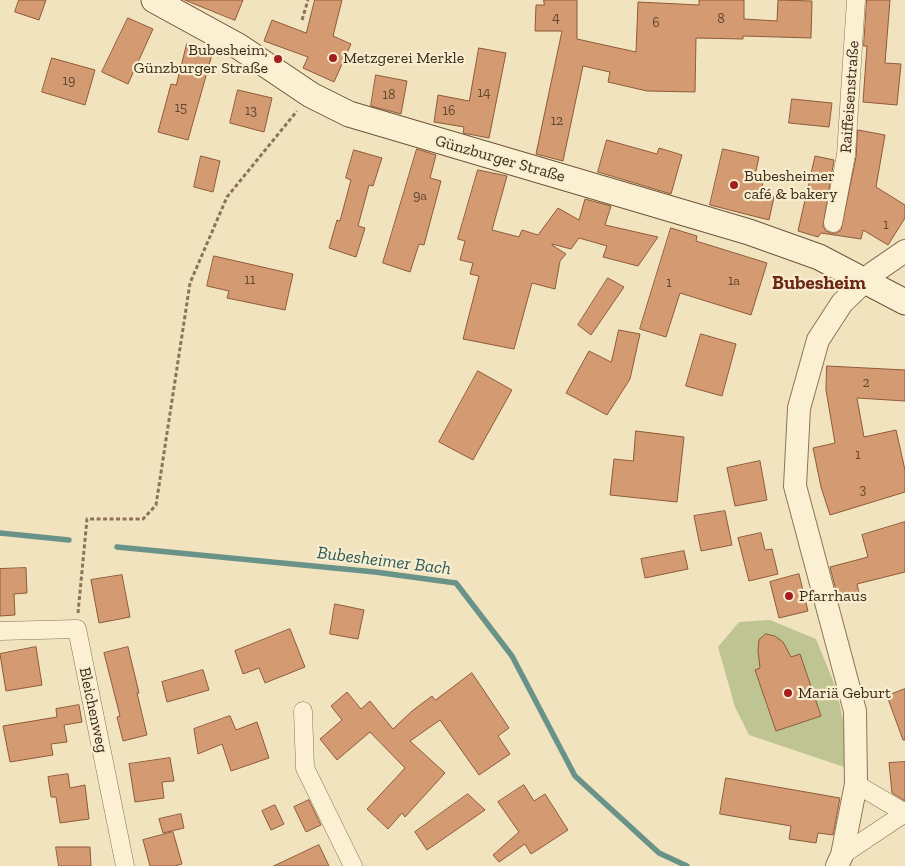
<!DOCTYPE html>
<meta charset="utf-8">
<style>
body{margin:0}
canvas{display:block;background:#f2e3bf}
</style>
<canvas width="905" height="866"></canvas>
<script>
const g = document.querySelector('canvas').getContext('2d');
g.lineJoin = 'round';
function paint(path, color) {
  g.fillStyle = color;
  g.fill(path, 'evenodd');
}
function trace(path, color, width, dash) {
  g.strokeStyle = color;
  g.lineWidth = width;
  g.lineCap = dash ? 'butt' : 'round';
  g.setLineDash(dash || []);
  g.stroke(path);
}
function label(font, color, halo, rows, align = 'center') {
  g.font = font + ' "Zilla Slab",serif';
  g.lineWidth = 4.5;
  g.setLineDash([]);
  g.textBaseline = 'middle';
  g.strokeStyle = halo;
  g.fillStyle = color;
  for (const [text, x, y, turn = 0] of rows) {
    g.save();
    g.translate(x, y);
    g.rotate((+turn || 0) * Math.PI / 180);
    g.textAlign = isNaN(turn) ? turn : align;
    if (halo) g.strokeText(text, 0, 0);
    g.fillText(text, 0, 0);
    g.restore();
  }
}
paint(new Path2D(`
 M770,620L816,639L836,688L845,729L844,767L749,735L735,707L718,647L739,622Z`), '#bfc592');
trace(new Path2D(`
 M0,533L69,540
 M117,547L375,572L456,583L512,656L575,776L659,853L687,866`), '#699388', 5.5);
const building = new Path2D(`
 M19,0H46L39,20L15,12Z
 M185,0H243L235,20Z
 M315,0H342L333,36L351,44L334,82L303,68L308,57L264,41L272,20L306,33Z
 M544,0H577V39L636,52L638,2L699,5V0H744V19L777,21L778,0L812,1L811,38L743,36V39L696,38L695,92L647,91L608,82L610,72L583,66L563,161L536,154L562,31H535L536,5H544Z
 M867,0H890L885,63L901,64L897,105L863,102L867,46H864Z
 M128,18L153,29L128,84L102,72Z
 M187,44L213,51L188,140L158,132L171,84L176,85Z
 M479,48L506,53L489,138L463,133L464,127L434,122L438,95L469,101Z
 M52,58L95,70L85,105L42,92Z
 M376,75L407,81L401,114L371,106Z
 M238,90L272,98L264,132L230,123Z
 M792,99L832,103L829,127L789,123Z
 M858,130L885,135L876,187L905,205V218L888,245L863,230L861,239L821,233L818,237L798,231L815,156L834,160L823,226L826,231L831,233H836L841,230L856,157Z
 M607,140L657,154L659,148L682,155L671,194L598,172Z
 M417,149L436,155L430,178L441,181L424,245L419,244L410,272L383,263Z
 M723,149L759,157L754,180L763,182L761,194L774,197L769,220L710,205Z
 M354,150L382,158L373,186L369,185L358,226L365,228L356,257L329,248L337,220L340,221L351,180L346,178Z
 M201,156L220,161L213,192L194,187Z
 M478,170L507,176L492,230L519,237L522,230L538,235L558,208L579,220L585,199L611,206L605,225L658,237L638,266L603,257L607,246L579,238L571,249L552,244V245L566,254L560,261L555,289L532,283L514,349L463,339L479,276L470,274L473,263L460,260L465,241L458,239Z
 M671,228L697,236L696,241L767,263L751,315L680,293L666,337L640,329Z
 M214,256L293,274L285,310L227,298L229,291L207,286Z
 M608,278L624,287L591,335L578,325Z
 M619,330L640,334L630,379L607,415L566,393L589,351L611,362Z
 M701,334L736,344L722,396L686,386Z
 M827,366L905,370V401L857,398L864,437L896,430L905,470V492L830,515L821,487L813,448L835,443L826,390Z
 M478,371L512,390L473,460L439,442Z
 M636,431L684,437L677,502L610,495L614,459L633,461Z
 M760,461L767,500L735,506L727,468Z
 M725,511L732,545L701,551L694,516Z
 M905,522V572L857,584L859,593L838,598L830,567L868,557L862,535Z
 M761,533L765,550L772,549L778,574L749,581L738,538Z
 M684,551L688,569L645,578L641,559Z
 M26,568L27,593L14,594L15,615L0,616V569Z
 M799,574L808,611L779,618L770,582Z
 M122,575L130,617L99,623L91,580Z
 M335,604L364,610L358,639L330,634Z
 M290,629L305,667L265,683L259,668L243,674L235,651Z
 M766,634L775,636L783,642L791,657L800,654L821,716L776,731L755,670L760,668L758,651L759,640Z
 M36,647L42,685L6,691L0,654Z
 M128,647L139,693H137L147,735L123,741L117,717L120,716L104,653Z
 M203,670L209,690L167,702L162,682Z
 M472,673L509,728L498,736L510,754L479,775L440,720L410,741L445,773L405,817L402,813L388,829L367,809L405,768L370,732L337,760L320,739L342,720L331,706L347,692L361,709L370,701L393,729L412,711L432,696L435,700Z
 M905,689V740H903L887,696Z
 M79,705L82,722L64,725L67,742L51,744L53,755L10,762L3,726L57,717L56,709Z
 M230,716L236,730L257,722L269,758L231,771L222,744L198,754L194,729Z
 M170,758L174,781L162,782L164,798L135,802L129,764Z
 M905,762V801L892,793L889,763Z
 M68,774L70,788L85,785L89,819L60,823L56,797H51L48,777Z
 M726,778L840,798L833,835L818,833L816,843L789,839L791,826L720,814Z
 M524,785L534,801L545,794L568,830L531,854L525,844L499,862L493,855L519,832L498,802Z
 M468,794L485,810L427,850L415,832Z
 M309,800L321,825L306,832L294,807Z
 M275,805L284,824L271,830L262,811Z
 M181,814L184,828L163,833L159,819Z
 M173,832L182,864L174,866H150L143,840Z
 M319,845L329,866H274Z
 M56,847H90L91,866H59Z`);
paint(building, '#d49a71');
trace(building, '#8e5b39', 1);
const minor = new Path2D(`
 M833,223L846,155L856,0
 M0,631L77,629L125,866
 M303,711L305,768L353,866
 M856,784L905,813
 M842,855L905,813`);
const tertiary = new Path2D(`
 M837,866L842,855L856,784L855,711L795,486L799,408L818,340L842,303L873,273L905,251`);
const secondary = new Path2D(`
 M154,0L238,46L311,95L349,114L749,232L819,257L905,302`);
trace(minor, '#8d7355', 19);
trace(tertiary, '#8d7355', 24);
trace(secondary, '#6e5439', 27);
trace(new Path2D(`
 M302,20L308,0
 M78,613L87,519H143L156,505L190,283L227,197L297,111`), '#8d7355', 3, [4, 2.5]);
trace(minor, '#fcf0d3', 18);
trace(tertiary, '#fcf0d3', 22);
trace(secondary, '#fcf0d3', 25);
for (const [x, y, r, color] of [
 [333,58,5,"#a21f20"],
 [278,59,5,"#a21f20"],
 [734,185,5,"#a21f20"],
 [789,596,5,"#a21f20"],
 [788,693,5,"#a21f20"]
]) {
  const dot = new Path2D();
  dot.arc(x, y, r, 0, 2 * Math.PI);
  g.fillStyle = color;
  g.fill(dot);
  trace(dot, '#f9edcf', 2);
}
label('14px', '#614730', null, [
 ["4",556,18],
 ["8",721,19],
 ["6",656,23],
 ["19",69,81],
 ["14",484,93],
 ["18",389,95],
 ["15",181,108],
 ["13",251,111],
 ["16",449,111],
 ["12",557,121],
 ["9a",420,196],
 ["1",886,225],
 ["11",250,280],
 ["1a",734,281],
 ["1",669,283],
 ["2",866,383],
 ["1",858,455],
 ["3",863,490]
]);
label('16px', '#3b2b1b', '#f9edcf', [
 ["Bubesheim,",268,50,"right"],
 ["Günzburger Straße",268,68,"right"],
 ["Metzgerei Merkle",343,58],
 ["Bubesheimer",744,176],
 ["café & bakery",744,194],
 ["Pfarrhaus",799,596],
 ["Mariä Geburt",798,693]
], 'left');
label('16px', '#3b2b1b', '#f9edcf', [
 ["Raiffeisenstraße",850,97,-86],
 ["Günzburger Straße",500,159,16],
 ["Bleichenweg",93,710,78]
]);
label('italic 18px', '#295c59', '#f9edcf', [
 ["Bubesheimer Bach",384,561,7]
]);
label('bold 19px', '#6c2816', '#f9edcf', [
 ["Bubesheim",819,284]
]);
</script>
